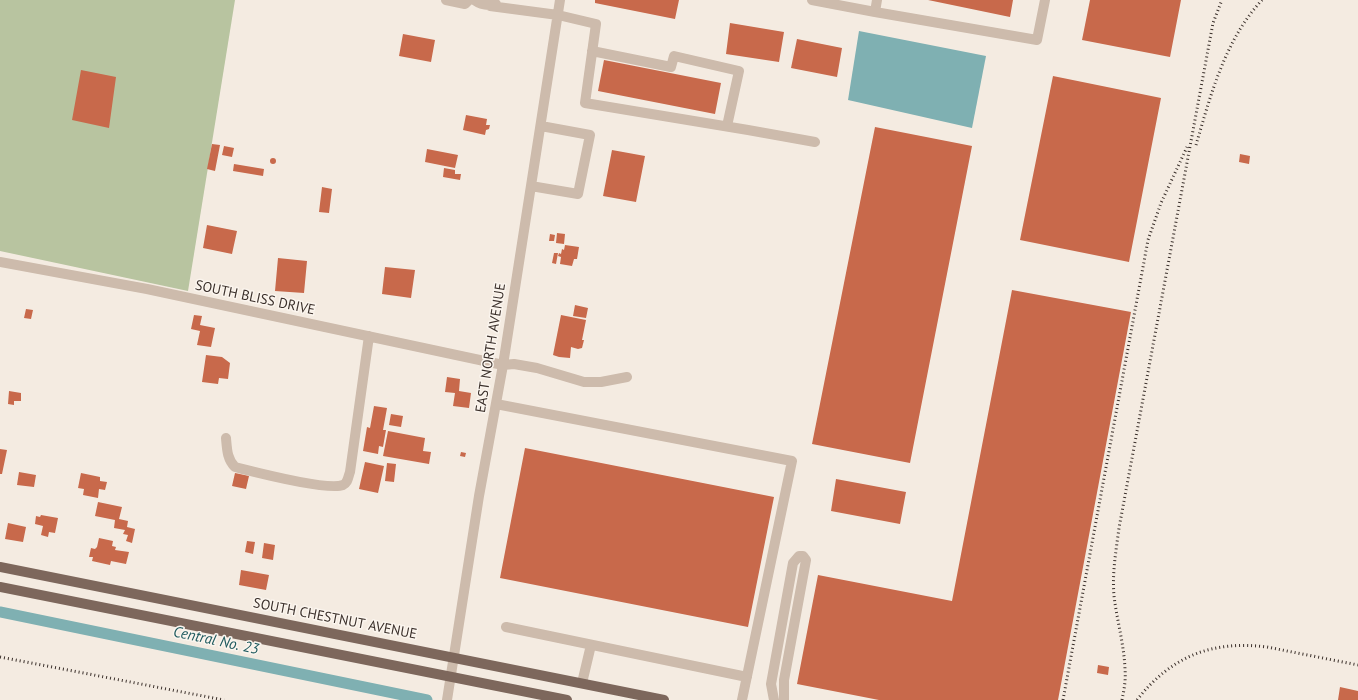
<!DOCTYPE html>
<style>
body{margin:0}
canvas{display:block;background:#f4ebe1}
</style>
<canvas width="1358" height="700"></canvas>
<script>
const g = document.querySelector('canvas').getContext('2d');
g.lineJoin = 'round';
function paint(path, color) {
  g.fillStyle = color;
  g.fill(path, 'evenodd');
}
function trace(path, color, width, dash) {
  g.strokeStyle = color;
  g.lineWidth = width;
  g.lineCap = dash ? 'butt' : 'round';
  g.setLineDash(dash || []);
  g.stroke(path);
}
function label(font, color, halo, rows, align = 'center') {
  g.font = font + ' "PT Sans",sans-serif';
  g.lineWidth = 3;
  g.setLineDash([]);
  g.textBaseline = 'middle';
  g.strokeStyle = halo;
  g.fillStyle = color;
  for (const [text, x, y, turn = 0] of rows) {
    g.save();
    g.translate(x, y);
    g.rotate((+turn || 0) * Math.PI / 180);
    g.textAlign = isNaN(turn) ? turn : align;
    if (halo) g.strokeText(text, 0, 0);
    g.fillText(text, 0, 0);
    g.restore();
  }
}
paint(new Path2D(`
 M0,0H235L188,291L0,251Z`), '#b8c4a0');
paint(new Path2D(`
 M859,31L986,56L972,128L848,100Z`), '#7fb0b2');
trace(new Path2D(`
 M422,700L423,699`), '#7fb0b2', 3);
trace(new Path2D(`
 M0,612L427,700`), '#7fb0b2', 11);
paint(new Path2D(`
 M595,0H679L675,19L595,3Z
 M928,0H1013L1010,17Z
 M1090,0H1181L1170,57L1082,40Z
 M730,23L784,32L779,62L726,54Z
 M403,34L435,40L431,62L399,56Z
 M797,39L842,48L837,77L791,68Z
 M604,60L721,83L715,114L598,91Z
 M81,70L116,77L109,128L72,120Z
 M1053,76L1161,98L1129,262L1020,240Z
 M466,115L487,119L486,125H490L489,129L486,130L485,135L463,130Z
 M875,127L972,146L910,463L812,444Z
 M212,144L220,145L215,171L207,169Z
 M224,146L234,148L232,157L222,155Z
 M427,149L458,155L455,168L425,162Z
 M612,150L645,156L636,202L603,196Z
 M1240,154L1250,156L1249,164L1239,162Z
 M270 161a3 3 0 1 1 6 0a3 3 0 1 1-6 0Z
 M234,164L264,169L263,176L233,171Z
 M444,168L455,170V174H461L460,180L443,177Z
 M322,187L332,189L329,213L319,212Z
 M207,225L237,231L232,254L203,248Z
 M557,233L565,234L564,244L556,243Z
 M550,234L555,235L554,241H549Z
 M565,245L579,247L577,259H574L572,266L560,264L561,257L558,256L559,253L561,254L562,249L564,250Z
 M554,253H558L556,264L552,263Z
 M278,258L307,261L304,293L275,291Z
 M385,267L415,270L411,298L382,294Z
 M1012,290L1131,312L1058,700H879L797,684L818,575L952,601Z
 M575,305L588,308L586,318L573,316Z
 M26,309L33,310L31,319L24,318Z
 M194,315L202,316L200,325L215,328L211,347L197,345L200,331L191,329Z
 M561,315L586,320L582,340H584L582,348L578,349L571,347L570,358L559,357L553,355Z
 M206,355L222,357L230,363L228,379L219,378L218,384L202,382Z
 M447,377L460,379L459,391L471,393L469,408L453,406L455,393L445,392Z
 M9,391L21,393V401H14V405L8,404Z
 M374,406L387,408L383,430H386L383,447L379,446L378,454L363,451L367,427L370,428Z
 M391,414L403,416L401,427L389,425Z
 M388,431L425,438L423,451L431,452L429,464L383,456Z
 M525,448L774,497L748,627L500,578Z
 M0,449L7,450L2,474H0Z
 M461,452L466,453L465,457L460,456Z
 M365,462L384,466L378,493L359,489Z
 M387,463L396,464L394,482L385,481Z
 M19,472L36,475L34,487L17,485Z
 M81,473L100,477V481L107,482L105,490L99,489L98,498L83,495L84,489L78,488Z
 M235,473L249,476L246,489L232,486Z
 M836,479L906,492L900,524L831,511Z
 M98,502L122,507L119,519L128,521L127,527L135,529L132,543L126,541L128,535L123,534L125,530L114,528L115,520L95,516Z
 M41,515L58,518L55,533L49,532L48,537L41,535L43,526L35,524L36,516L40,517Z
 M8,523L26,527L23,542L5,539Z
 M99,538L113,541L112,546L116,547L115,550L129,552L126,564L111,561L110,565L92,561L93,557H89L91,548L95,549L97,547Z
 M247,541L255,542L253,554L245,552Z
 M264,543L275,545L273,560L262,558Z
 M241,570L269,575L266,590L239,585Z
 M1098,665L1109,667L1108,675L1097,673Z
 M1340,687L1358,691V700H1338Z`), '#c8694b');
trace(new Path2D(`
 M446,0L465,4L469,0
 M474,0C481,5 488,6 496,4
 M812,0L875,12L877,0
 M490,6L558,15L596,24L585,103L748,130L815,142
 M875,12L1037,40L1045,0
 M592,51L671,67L674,56L739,71L727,126
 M531,186L578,194L590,135L541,126
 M0,262L147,289L503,365L514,364L537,368L584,382H601L627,377
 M496,404L792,461L742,700
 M226,438C227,449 227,459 235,467C255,472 327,491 343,485C348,483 348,477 350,472L369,336
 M506,627L747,677
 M582,683L591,645
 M447,700L479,496L503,365L560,0
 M774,700L771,684L793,563L799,556H803L806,560L784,680V700`), '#cdbbac', 10);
trace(new Path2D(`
 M0,567L664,700
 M0,587L567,700`), '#7d675c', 10);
trace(new Path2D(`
 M1196,145C1211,94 1225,40 1262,0
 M0,657L224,700
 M1063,700L1148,240L1161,203L1187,147
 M1122,700C1124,690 1126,680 1125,669C1124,644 1117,621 1114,596C1112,573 1116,551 1119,528L1213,23L1222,0
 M1137,700C1171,656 1213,640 1267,647L1358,665`), '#3b302b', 3, [1, 3]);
label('14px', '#3b302b', '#fbf5ee', [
 ["SOUTH BLISS DRIVE",255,298,12],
 ["EAST NORTH AVENUE",491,348,-81],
 ["SOUTH CHESTNUT AVENUE",335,619,11]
]);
label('italic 15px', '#1f5a5e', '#fbf5ee', [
 ["Central No. 23",216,641,12]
]);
</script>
